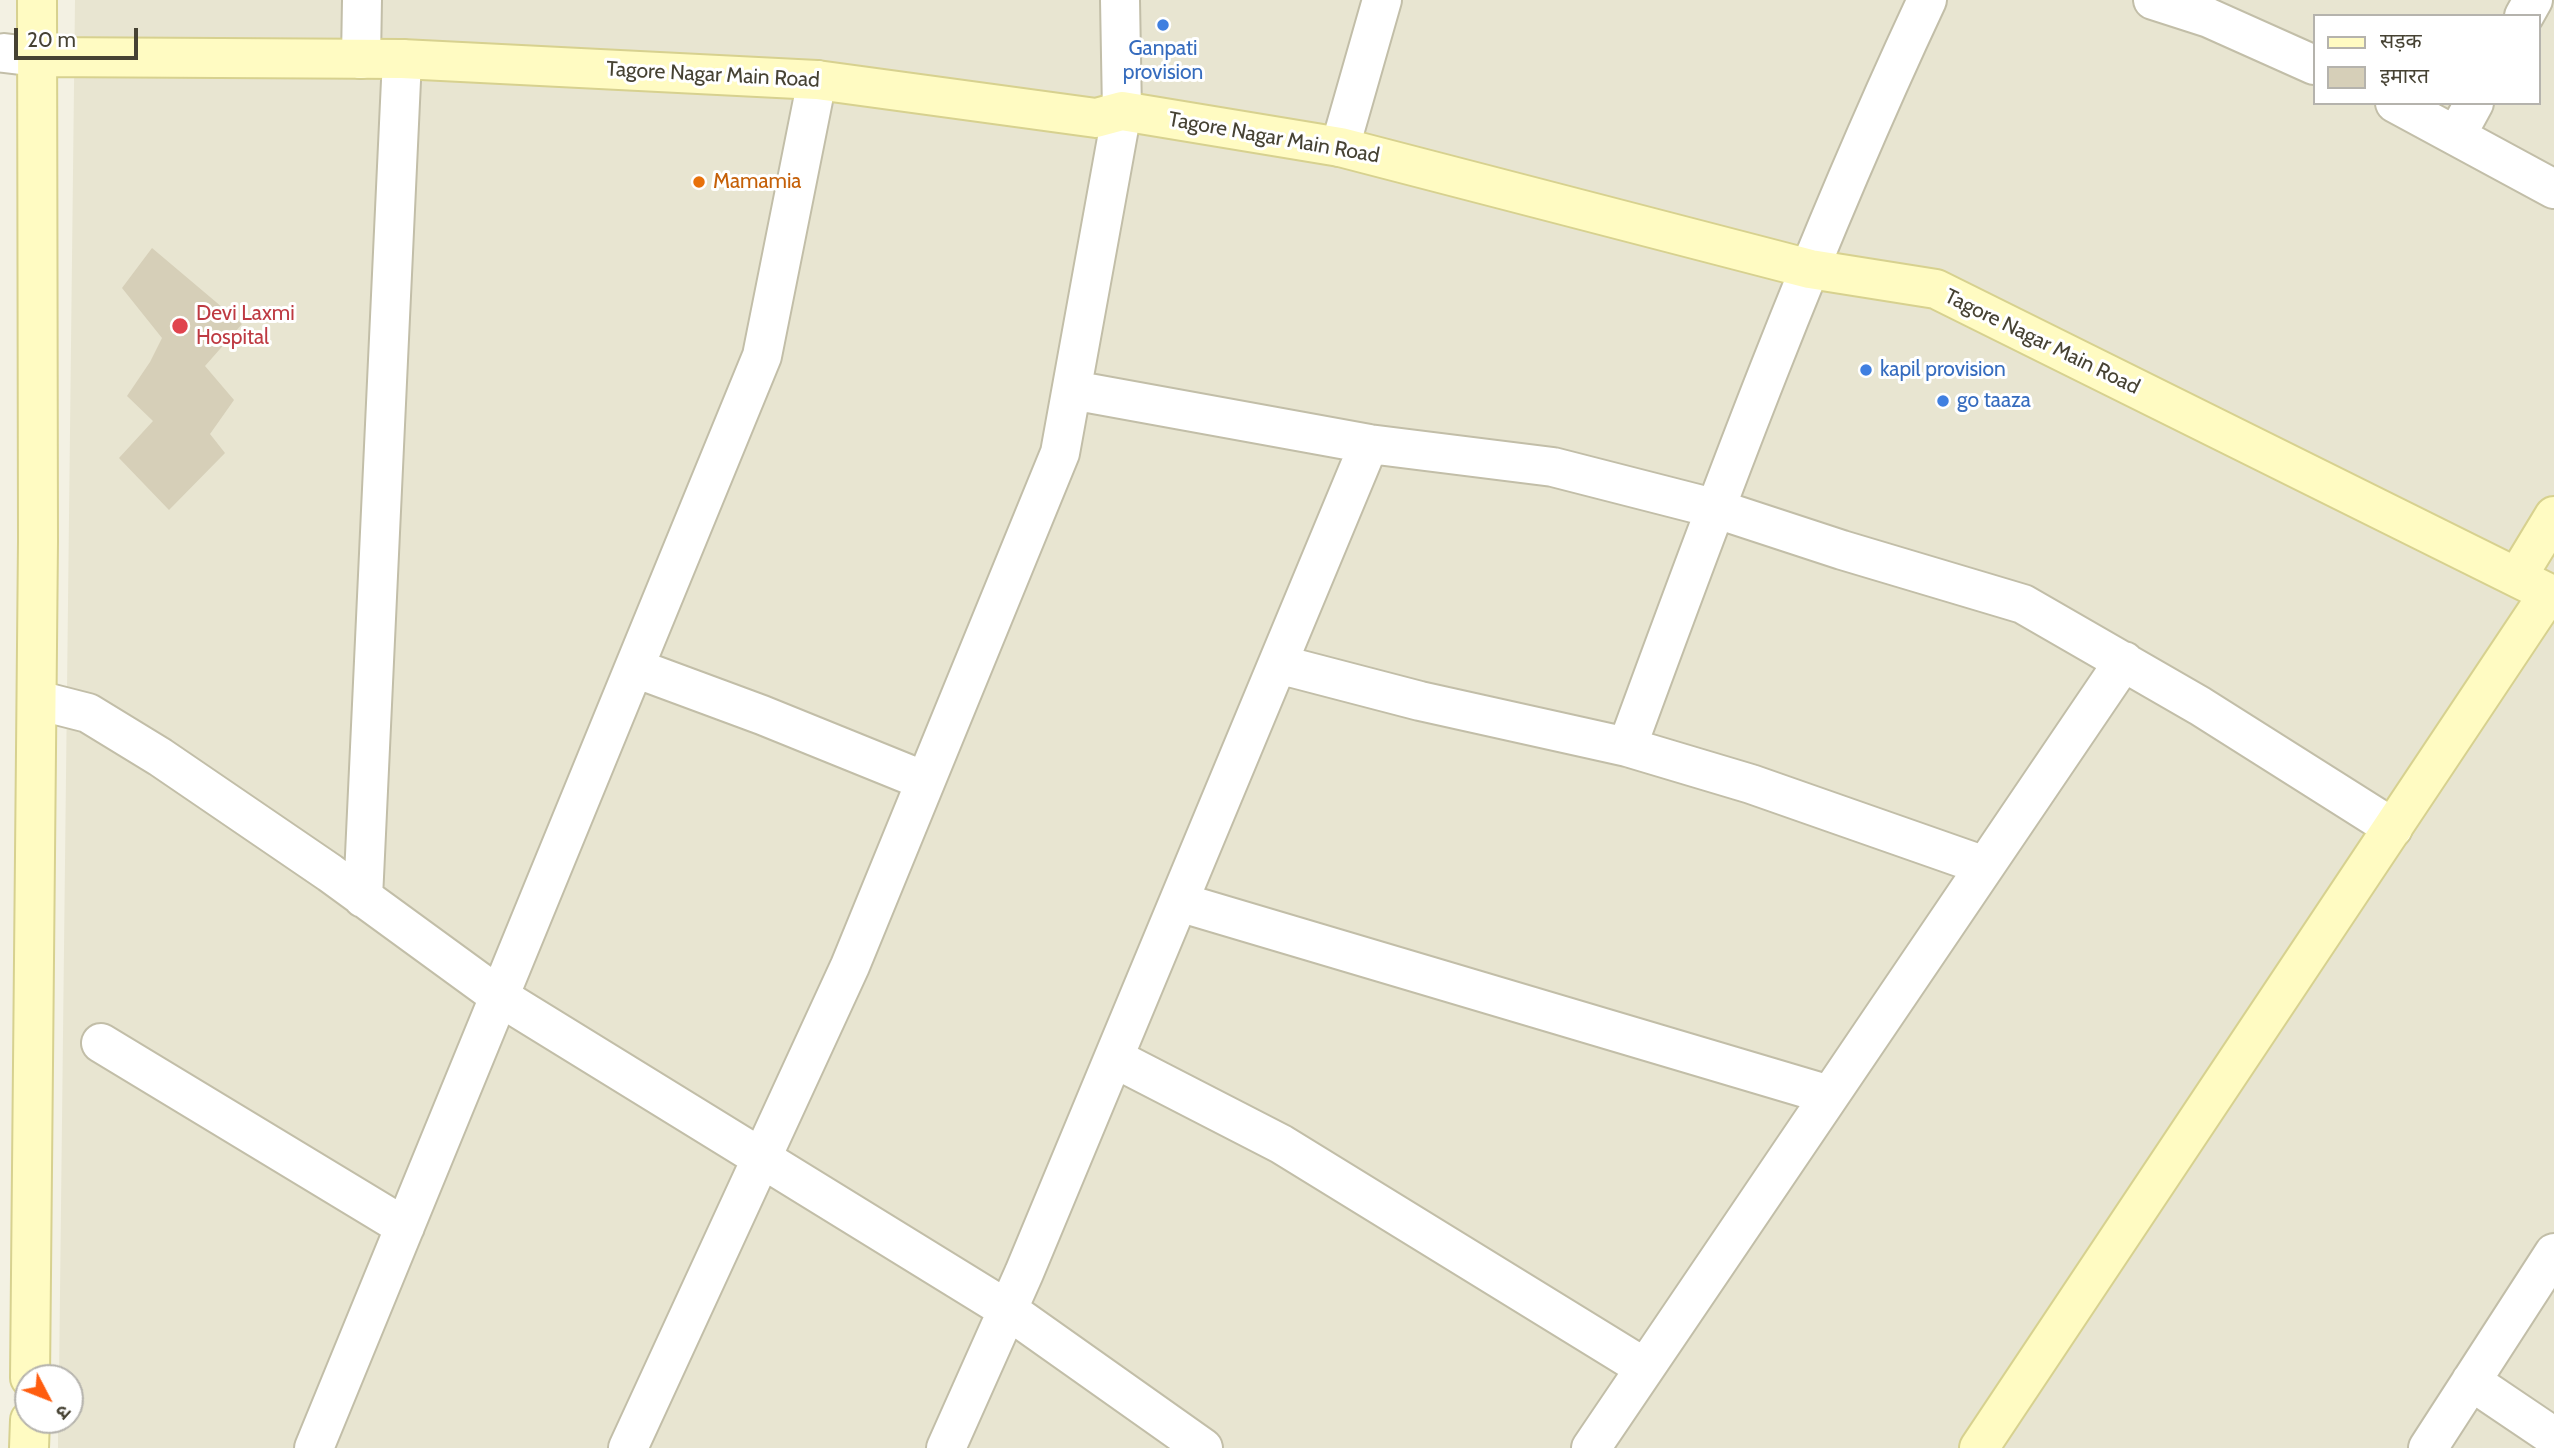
<!DOCTYPE html>
<meta charset="utf-8">
<style>
body{margin:0}
#map{position:relative;width:2554px;height:1448px;overflow:hidden;background:#f3f1e3;font-family:Cabin,"Noto Sans Devanagari",sans-serif}
canvas{display:block}
.legend{position:absolute;left:2313px;top:14px;width:228px;height:91px;box-sizing:border-box;background:#fff;border:2px solid #b5b3ad;margin:0;padding:9px 12px;list-style:none;font-size:21px;color:#464233}
.legend li{display:flex;align-items:center;gap:14px;height:35px}
.legend b{width:35px;border:2px solid #b5b3ad}
.north{position:absolute;left:14px;top:1364px;width:70px;height:70px;box-sizing:border-box;background:#fff;border:2px solid #b5b3ad;border-radius:50%;rotate:132deg;font-size:19px;font-weight:700;line-height:28px;text-align:center;color:#464233}
.north::after{content:'';display:block;margin:auto;width:24px;height:32px;background:#ff5d0f;clip-path:polygon(50% 0,100% 100%,50% 72%,0 100%)}
.scale{position:absolute;left:14px;top:28px;width:124px;height:32px;box-sizing:border-box;border:4px solid #464233;border-top:0;padding-left:9px;font-size:21px;line-height:24px;white-space:nowrap;color:#464233;-webkit-text-stroke:5px #fff;paint-order:stroke}
</style>
<div id="map">
<canvas width="2554" height="1448"></canvas>
<ul class="legend">
<li><b style="height:9px;background:#fffbc2"></b>सड़क</li>
<li><b style="height:19px;background:#d6cfb8"></b>इमारत</li>
</ul>
<div class="north">उ</div>
<div class="scale">20 m</div>
</div>
<script>
const g = document.querySelector('canvas').getContext('2d');
g.lineJoin = 'round';
function paint(path, color) {
  g.fillStyle = color;
  g.fill(path, 'evenodd');
}
function trace(path, color, width, dash) {
  g.strokeStyle = color;
  g.lineWidth = width;
  g.lineCap = dash ? 'butt' : 'round';
  g.setLineDash(dash || []);
  g.stroke(path);
}
function label(font, color, halo, rows, align = 'center') {
  g.font = font + ' Cabin,sans-serif';
  g.lineWidth = 6;
  g.setLineDash([]);
  g.textBaseline = 'middle';
  g.strokeStyle = halo;
  g.fillStyle = color;
  for (const [text, x, y, turn = 0] of rows) {
    g.save();
    g.translate(x, y);
    g.rotate((+turn || 0) * Math.PI / 180);
    g.textAlign = isNaN(turn) ? turn : align;
    if (halo) g.strokeText(text, 0, 0);
    g.fillText(text, 0, 0);
    g.restore();
  }
}
paint(new Path2D(`
 M75,0H2554V1448H58V1420H70V1378H59ZM2314,16H2538V103H2314Z`), '#e8e5d1');
paint(new Path2D(`
 M152,248L242,324L205,366L234,400L210,434L225,453L169,510L119,458L153,421L127,396L150,362L162,338L122,288Z`), '#d6cfb8');
const street = new Path2D(`
 M2153,0L2209,18L2314,65
 M2524,16L2533,0
 M4,53L37,57
 M361,59L362,0
 M2395,103L2554,189
 M2456,136L2474,103
 M1340,147L1382,0
 M1072,390L1369,444L1553,467L1717,509L1842,550L2023,604L2200,706L2393,828
 M1278,664L1420,701L1627,747L1751,784L1985,866
 M635,668L762,715L925,781
 M37,700L88,713L160,757L330,873L500,997L1008,1310L1203,1448
 M1627,747C1719,496 1813,243 1927,0
 M363,898L402,59
 M1179,902L1829,1095
 M101,1043L405,1227
 M1114,1058L1281,1144L1645,1368
 M2471,1381L2554,1437
 M314,1448L762,356L817,80
 M628,1448L850,966L1060,453L1122,111L1120,0
 M946,1448L1024,1273L1369,444
 M1591,1448L2124,661
 M2428,1448L2554,1253`);
const secondary = new Path2D(`
 M37,57L402,59L817,80L1096,118L1122,111L1340,147L1810,269L1936,289L2554,596
 M2517,577L2554,516
 M30,1378L38,541L37,0
 M29,1448L30,1420
 M1979,1448L2549,593`);
trace(street, '#c2bea8', 42);
trace(secondary, '#d7d18f', 42);
trace(street, '#fff', 38);
trace(secondary, '#fffbc2', 38);
for (const [x, y, r, color] of [
 [1163,25,7,"#3f7fe0"],
 [699,182,7,"#e8710a"],
 [180,326,9,"#e0444e"],
 [1866,370,7,"#3f7fe0"],
 [1943,401,7,"#3f7fe0"]
]) {
  const dot = new Path2D();
  dot.arc(x, y, r, 0, 2 * Math.PI);
  g.fillStyle = color;
  g.fill(dot);
  trace(dot, '#fff', 2.5);
}
label('21px', '#366cbe', '#fff', [
 ["Ganpati",1163,49,"center"],
 ["provision",1163,73,"center"],
 ["kapil provision",1880,370],
 ["go taaza",1957,401]
], 'left');
label('21px', '#464233', '#fff', [
 ["Tagore Nagar Main Road",713,75,3],
 ["Tagore Nagar Main Road",1274,138,10],
 ["Tagore Nagar Main Road",2042,342,26]
]);
label('21px', '#c56008', '#fff', [
 ["Mamamia",713,182]
], 'left');
label('21px', '#be3a42', '#fff', [
 ["Devi Laxmi",196,314],
 ["Hospital",196,338]
], 'left');
</script>
